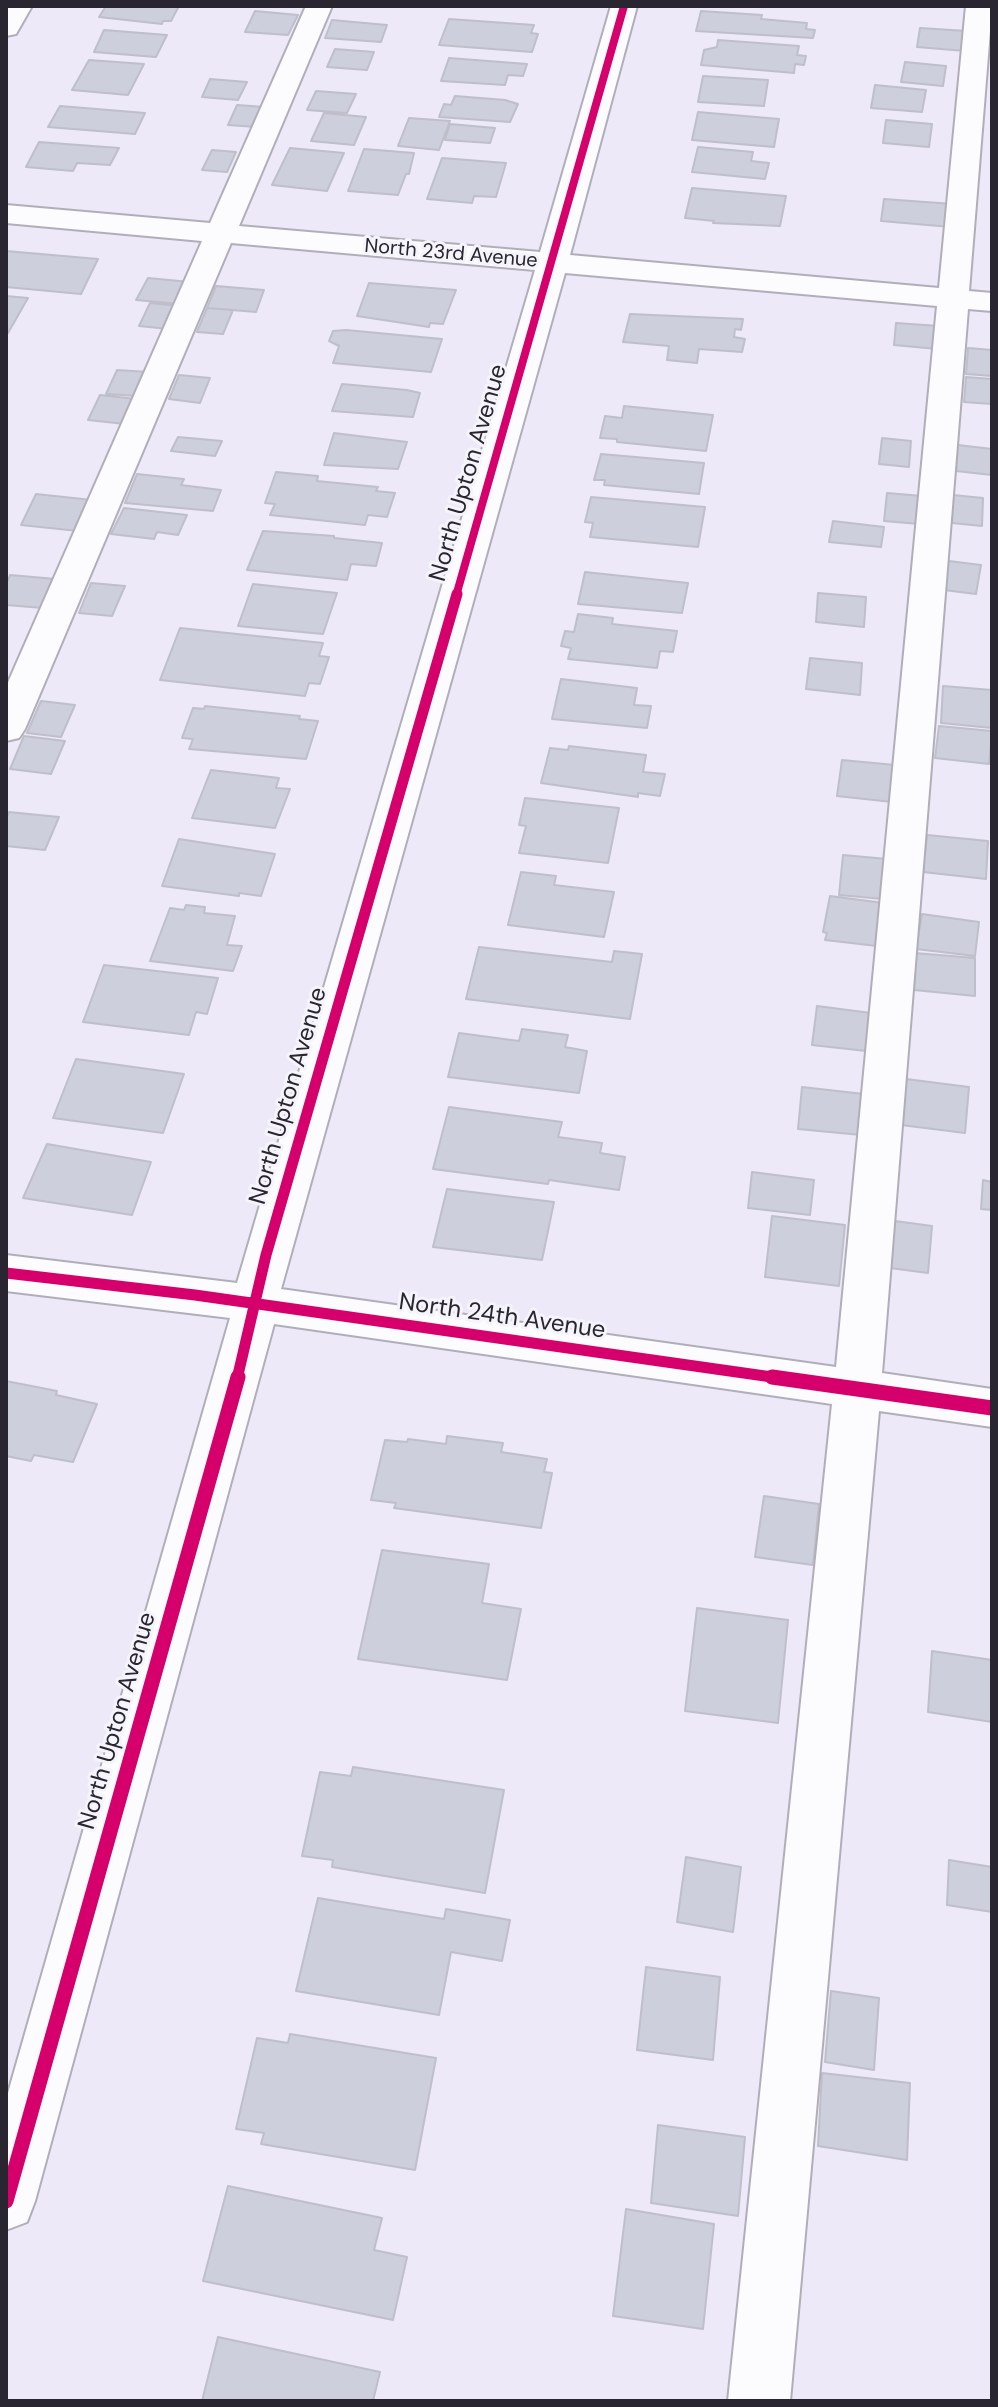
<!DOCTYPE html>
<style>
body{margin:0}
#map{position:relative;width:998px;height:2407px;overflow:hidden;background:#ede9f8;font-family:"DM Sans",sans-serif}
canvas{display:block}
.frame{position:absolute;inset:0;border:8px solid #292632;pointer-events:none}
</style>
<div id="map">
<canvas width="998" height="2407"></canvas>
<div class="frame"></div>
</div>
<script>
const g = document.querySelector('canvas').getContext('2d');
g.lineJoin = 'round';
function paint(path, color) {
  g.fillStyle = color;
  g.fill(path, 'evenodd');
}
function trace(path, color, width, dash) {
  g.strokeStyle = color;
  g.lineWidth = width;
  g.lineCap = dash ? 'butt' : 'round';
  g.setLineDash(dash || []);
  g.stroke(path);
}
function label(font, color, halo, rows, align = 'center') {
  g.font = font + ' "DM Sans",sans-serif';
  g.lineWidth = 6;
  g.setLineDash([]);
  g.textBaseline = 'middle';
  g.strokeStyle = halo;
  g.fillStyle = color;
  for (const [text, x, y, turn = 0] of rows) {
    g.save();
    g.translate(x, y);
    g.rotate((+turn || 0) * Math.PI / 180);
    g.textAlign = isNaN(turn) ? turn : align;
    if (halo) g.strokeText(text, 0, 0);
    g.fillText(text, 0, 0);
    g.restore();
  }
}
const building = new Path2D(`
 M106,6H179L171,21H163L162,24L99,17Z
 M255,11L298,15L288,35L245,32Z
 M701,11L762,15L761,19L807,23L806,29L815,30L813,38L696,31Z
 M449,19L534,25L531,33L538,34L532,52L439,45Z
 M332,20L387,25L381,42L325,38Z
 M920,28L967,31L965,51L917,47Z
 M104,30L167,35L156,57L94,52Z
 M718,40L799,46L797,55L806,56L804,65L795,64L794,73L701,65L704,50L717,47Z
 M335,49L374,52L367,70L327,67Z
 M449,58L527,64L523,76L508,75L505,85L441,81Z
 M89,60L144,64L128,95L72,90Z
 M905,62L946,66L943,86L901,82Z
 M703,76L768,80L764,106L698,102Z
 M210,79L247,82L238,100L202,97Z
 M875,85L926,90L922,112L871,108Z
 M316,91L356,94L347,113L307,110Z
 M455,96L505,100L518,104L510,122L439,117L444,104L451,105Z
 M237,105L265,107L256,127L228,125Z
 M60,106L145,113L135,134L48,127Z
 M698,112L779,119L774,147L692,140Z
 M324,113L366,117L354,145L311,141Z
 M409,118L450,121L439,150L398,146Z
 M886,120L932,124L929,147L883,143Z
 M450,124L495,128L490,143L445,140Z
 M39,142L119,148L110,165L77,163L73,171L26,167Z
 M698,147L753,152L751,161L769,163L765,179L692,172Z
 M290,148L344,153L327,191L272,185Z
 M364,149L414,153L409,174H406L398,195L348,191Z
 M212,150L236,152L227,172L202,170Z
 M442,158L506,163L496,197L474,196L472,203L427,199Z
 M692,188L786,196L780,226L713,223L714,221L685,218Z
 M884,199L953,204L951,227L881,221Z
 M6,251L98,259L81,294L6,287Z
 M148,278L190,282L179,304L136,300Z
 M369,283L456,290L443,324L430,323L429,327L357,316Z
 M216,286L264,290L256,312L207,308Z
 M6,296L28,298L8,333H6Z
 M150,303L179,306L168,329L139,326Z
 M207,308L233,310L223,334L197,332Z
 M630,314L743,319L741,330L735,329L734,337L745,339L742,352L699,349L697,363L667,360L669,346L623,342Z
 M896,323L939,326L937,349L894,345Z
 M346,330L442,339L431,372L333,363L339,346L329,341L333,331Z
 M968,348L992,350V376L966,374Z
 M117,370L148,372L137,396L106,394Z
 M179,375L210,378L200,403L169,399Z
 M966,377L992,379V404L964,402Z
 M342,384L407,390L420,393L413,417L332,411Z
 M100,395L136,399L125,424L88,420Z
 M624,406L713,415L706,451L617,442V439L600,438L605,416L622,418Z
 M334,433L407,442L398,469L324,465Z
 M178,437L222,441L215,456L171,451Z
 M882,438L911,441L909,467L879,464Z
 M958,445L992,449V475L956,471Z
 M601,454L704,463L699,494L604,485L605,480H594Z
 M276,472L318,476L317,481L378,487L376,491L395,493L387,517L368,515L365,525L270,515L275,504L265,503Z
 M137,474L184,479L181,485L221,490L213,511L125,503Z
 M887,493L922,496L919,524L884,521Z
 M36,494L92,500L78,531L21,525Z
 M953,495L983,498L982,526L952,523Z
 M591,497L705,507L698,547L590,537L593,523L585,522Z
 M124,508L187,515L178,535L157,532L154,539L111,534Z
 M833,521L884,527L881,547L829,542Z
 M263,531L334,536V538L382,543L376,566L351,564L347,580L247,570Z
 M949,561L981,565L976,594L944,590Z
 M585,572L688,583L682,613L578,604Z
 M10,575L56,579L43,608L6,605V585Z
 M91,583L125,586L112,616L79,613Z
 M253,584L337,593L323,634L238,626Z
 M818,593L866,597L864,627L816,622Z
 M578,614L613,618L612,624L677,631L673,652L660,651L657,668L568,659L571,648L561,646L565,631L574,632Z
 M180,628L323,643L319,656L329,657L320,684L309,683L305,696L160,680Z
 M810,658L862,663L860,695L806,689Z
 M561,679L637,688L634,705L651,706L647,728L552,719Z
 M943,686L992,690V728L941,723Z
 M41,701L75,705L61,737L27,733Z
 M205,706L300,716L299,719L318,721L306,759L189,749L193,739L182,738L193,708L204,709Z
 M939,726L992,731L989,764L935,758Z
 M24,736L65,741L51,774L10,769Z
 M569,746L646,755L643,772L665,774L660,796L638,793V797L541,783L550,748L568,750Z
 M842,760L895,765L892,802L837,796Z
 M211,770L279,778L276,788L290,789L275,828L192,818Z
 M525,798L619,808L608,863L519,853L526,826L519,825Z
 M9,812L59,817L45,850L6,846V820Z
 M927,835L988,841L986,879L923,872Z
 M179,839L275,854L261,896L239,893V896L162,886Z
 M843,855L887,859L883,899L839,895Z
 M521,872L556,876L554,885L614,892L604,937L508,925Z
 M830,896L884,903L877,946L825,940L827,933L823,932Z
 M186,905L205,907L204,913L235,916L227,945L242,946L233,971L150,961L170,908L184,910Z
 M922,914L979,922L975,956L916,949Z
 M479,947L612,962L614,951L642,954L630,1019L466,999Z
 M915,953L975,958V996L914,990Z
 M104,965L218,978L207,1014L196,1012L189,1035L83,1022Z
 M817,1006L871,1013L866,1051L812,1045Z
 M522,1029L568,1035L565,1047L587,1051L579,1093L448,1077L459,1033L519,1041Z
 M76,1059L184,1074L163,1133L53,1118Z
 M906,1079L969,1087L965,1133L901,1125Z
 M802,1087L864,1094L861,1135L798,1129Z
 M449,1107L562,1122L558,1137L602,1143L600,1153L625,1157L619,1190L549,1180L548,1184L433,1169Z
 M47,1144L151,1162L132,1215L23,1198Z
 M752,1172L814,1180L810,1215L748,1208Z
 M983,1180L992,1182V1210L981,1209Z
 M447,1189L554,1202L542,1260L433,1247Z
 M772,1216L845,1225L839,1286L765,1277Z
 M895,1221L932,1226L928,1273L890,1268Z
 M6,1381L57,1391L56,1395L97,1404L73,1462L34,1455L31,1461L6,1456Z
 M447,1436L503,1443L501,1452L547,1459L544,1472L552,1473L541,1528L394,1508L396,1503L371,1500L385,1440L407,1442L408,1439L446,1444Z
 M764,1496L819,1504L813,1565L755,1557Z
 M382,1550L489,1564L482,1603L521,1609L507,1680L358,1659Z
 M697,1608L788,1620L778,1723L685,1711Z
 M932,1651L992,1660V1722L928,1712Z
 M353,1767L504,1790L485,1893L332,1867L333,1860L302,1856L320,1772L351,1776Z
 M686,1857L741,1867L733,1932L677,1922Z
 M949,1860L992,1867V1912L947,1905Z
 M318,1898L444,1919L446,1909L510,1920L502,1961L451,1952L439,2015L296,1991Z
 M646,1967L720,1977L713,2060L637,2050Z
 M831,1991L879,1998L874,2070L825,2062Z
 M290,2034L436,2058L415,2170L261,2144L264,2133L236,2129L257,2038L288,2043Z
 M822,2073L910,2083L907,2160L818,2146Z
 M658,2125L745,2137L738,2216L651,2203Z
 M228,2186L382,2218L374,2250L407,2257L393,2320L203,2281Z
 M626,2209L714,2224L703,2329L613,2316Z
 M218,2337L380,2372L373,2401H202Z`);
paint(building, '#cecfdc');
trace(building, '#bebfca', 2);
const minor = new Path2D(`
 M6,6H32L16,34L6,36Z
 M306,6H332L239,226L540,252L611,6H637L570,255L939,288L966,6H992L969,291L992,293V311L968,309L882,1373L992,1389V1427L879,1411L790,2401H728L832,1404L274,1324L35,2201L27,2222L6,2230V2100L230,1318L6,1291V1255L237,1283L535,270L231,243L25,729L19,738L6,741V687L202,241L6,223V205L210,223ZM565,273L937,306L836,1367L281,1289Z`);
trace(minor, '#b1aeba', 4);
paint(minor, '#fcfcfe');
trace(new Path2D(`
 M456,596L624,6`), '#d6006c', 8);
trace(new Path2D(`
 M6,1273L195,1295L786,1379
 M237,1379L266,1255L457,594`), '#d6006c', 11);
trace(new Path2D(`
 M772,1377L992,1408
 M6,2201L238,1377`), '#d6006c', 15);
label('20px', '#292632', '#f5f4fa', [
 ["North 23rd Avenue",451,254,5]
]);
label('24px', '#292632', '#f5f4fa', [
 ["North Upton Avenue",469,473,-74],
 ["North Upton Avenue",289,1096,-74],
 ["North 24th Avenue",502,1317,8],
 ["North Upton Avenue",118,1721,-74]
]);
</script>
